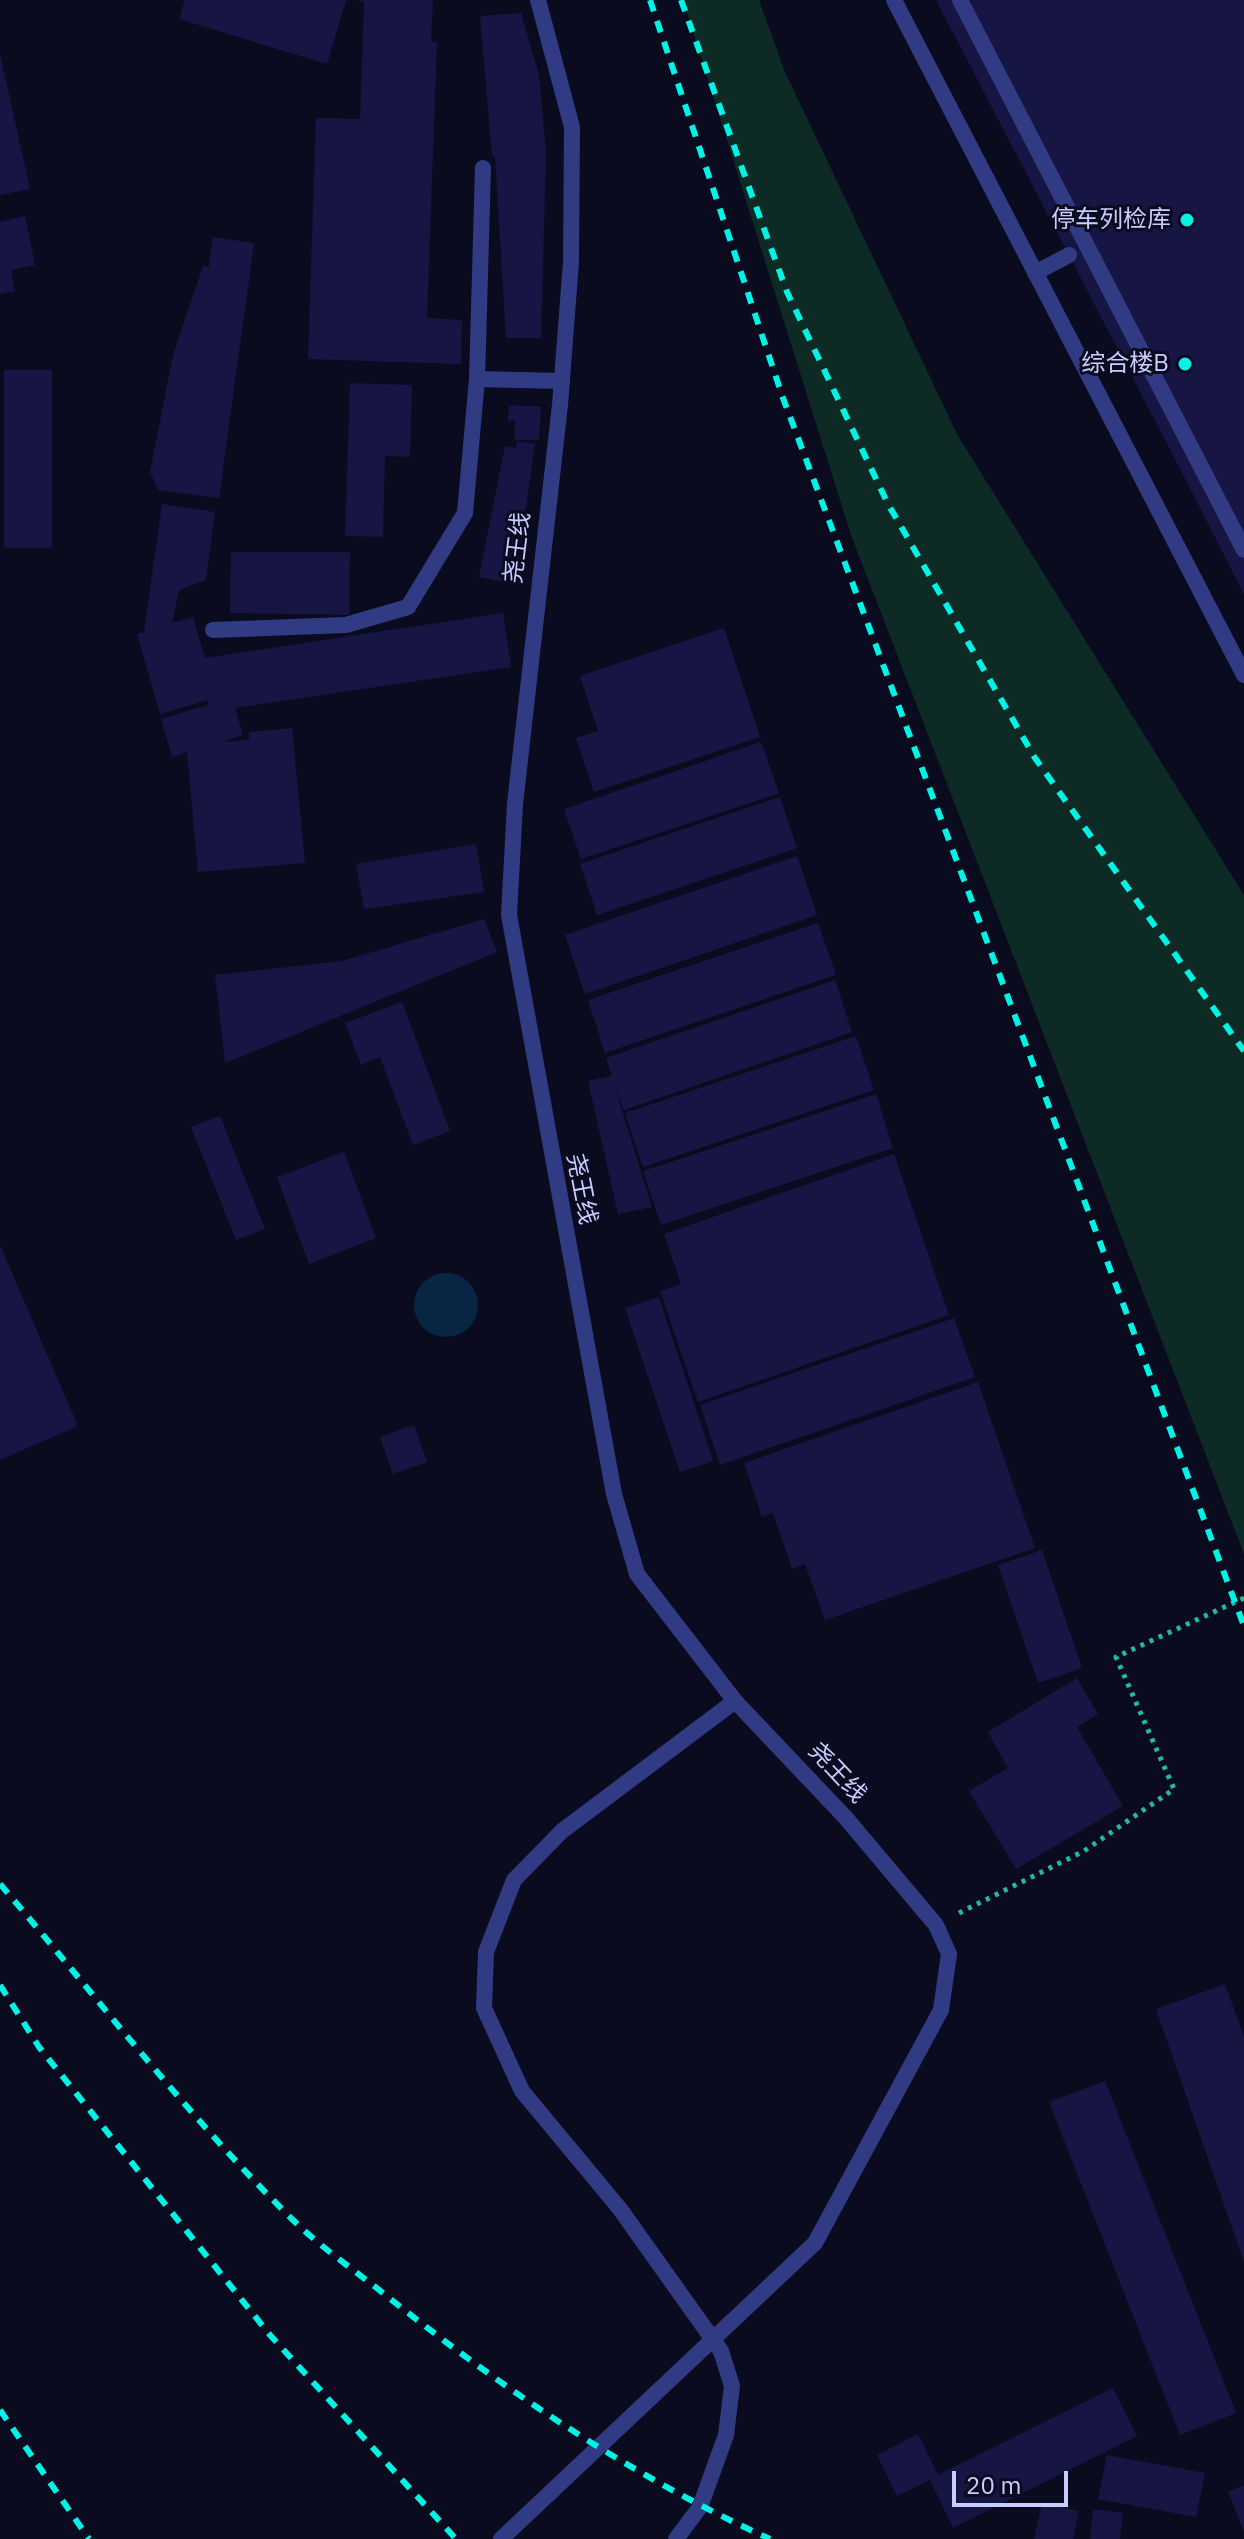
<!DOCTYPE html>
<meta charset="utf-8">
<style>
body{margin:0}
#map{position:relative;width:1244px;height:2539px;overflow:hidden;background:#0b0b20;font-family:"IBM Plex Sans",sans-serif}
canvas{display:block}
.scale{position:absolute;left:952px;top:2471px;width:116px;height:36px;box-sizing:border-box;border:4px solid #c9ccff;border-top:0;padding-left:10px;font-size:24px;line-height:28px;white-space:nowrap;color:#c9ccff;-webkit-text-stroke:6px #0b0b20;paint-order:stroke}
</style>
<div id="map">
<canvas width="1244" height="2539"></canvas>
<div class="scale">20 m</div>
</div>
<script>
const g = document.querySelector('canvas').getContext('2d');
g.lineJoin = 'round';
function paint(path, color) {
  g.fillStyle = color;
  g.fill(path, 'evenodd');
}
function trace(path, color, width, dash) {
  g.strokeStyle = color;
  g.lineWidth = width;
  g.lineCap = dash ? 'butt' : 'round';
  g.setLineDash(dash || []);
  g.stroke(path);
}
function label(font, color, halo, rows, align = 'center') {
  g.font = font + ' "IBM Plex Sans","Noto Sans SC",sans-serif';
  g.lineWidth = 6;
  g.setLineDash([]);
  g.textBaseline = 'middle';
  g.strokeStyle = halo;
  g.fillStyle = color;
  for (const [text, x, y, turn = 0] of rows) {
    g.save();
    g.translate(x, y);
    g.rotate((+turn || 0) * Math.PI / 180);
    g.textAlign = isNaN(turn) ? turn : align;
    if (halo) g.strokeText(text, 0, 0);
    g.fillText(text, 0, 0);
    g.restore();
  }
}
paint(new Path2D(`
 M683,0H759L785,72L958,436L1244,895V1554L851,535Z`), '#0d2a25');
paint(new Path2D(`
 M414 1305a32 32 0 1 1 64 0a32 32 0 1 1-64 0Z`), '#072643');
paint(new Path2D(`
 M185,0H346L327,64L179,19Z
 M357,0H433L431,42H437L427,318L462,320L461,364L308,359L316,118L360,119L364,3Z
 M936,0H1244V594L1175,459Z
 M521,13L539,75L546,152L541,338H506L495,156H492L480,16Z
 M0,54L30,189L0,195Z
 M25,216L35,265L11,270L15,291L0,294V222Z
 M213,237L254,243L219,498L158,490L150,472L173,355L203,266L209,267Z
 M4,370H52V548H4Z
 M350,383L412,385L410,457L385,456L383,537L345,536Z
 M509,405L541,407L539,440H515V420L508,421Z
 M517,441L535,444L515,584L479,577L505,446L516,448Z
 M162,504L215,512L206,580L179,590L172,623L193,617L205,658L503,613L511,667L235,708L243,735L221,742L249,740V732L292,728L305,863L198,872L187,752L172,757L161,719L208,705V700L160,714L137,634L144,632Z
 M231,552H350L349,615L230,613Z
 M724,628L760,737L594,792L576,738L598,731L580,676Z
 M761,742L779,793L581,859L564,809Z
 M780,797L797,848L597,915L580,864Z
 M476,844L484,892L364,909L356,864Z
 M797,856L817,915L585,994L565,935Z
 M484,919L497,952L225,1063L215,975L342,961Z
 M818,923L836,975L605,1053L588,1000Z
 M835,980L852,1032L624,1110L615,1088L652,1207L618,1214L588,1081L612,1076L606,1058Z
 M402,1002L450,1131L413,1145L380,1057L361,1065L345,1023Z
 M856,1036L874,1090L643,1167L625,1113Z
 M876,1094L893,1148L661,1225L643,1171Z
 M220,1116L265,1229L236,1240L191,1127Z
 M344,1152L376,1238L309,1264L277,1177Z
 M894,1154L949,1315L698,1402L660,1291L681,1284L664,1234Z
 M0,1245L78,1426L0,1460Z
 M659,1297L713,1461L680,1472L625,1308Z
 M954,1318L975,1377L720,1465L700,1405Z
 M978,1382L1035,1548L825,1620L805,1564L792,1569L773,1513L762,1517L744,1463Z
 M414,1425L427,1462L393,1474L380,1437Z
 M1042,1550L1082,1668L1038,1683L998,1565Z
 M1077,1678L1098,1714L1077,1727L1123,1806L1016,1869L969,1791L1008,1768L988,1732Z
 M1225,1984L1244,2037V2262L1156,2009Z
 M1105,2081L1236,2413L1180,2435L1049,2102Z
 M1113,2388L1137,2436L953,2528L930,2480L897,2496L877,2455L918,2434L938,2475Z
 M1107,2455L1205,2473L1196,2517L1098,2499Z
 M1244,2485V2532L1228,2492Z
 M1042,2503L1079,2511L1073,2539H1034Z
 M1093,2509L1123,2513L1120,2539H1090Z`), '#171543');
trace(new Path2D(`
 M959,1913L1084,1851L1174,1789L1116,1657L1244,1598`), '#22ba99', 5, [4, 6]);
trace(new Path2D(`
 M894,0L1244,675
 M960,0L1244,550
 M483,168L477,379L562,381
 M1035,273L1069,255
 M213,630L346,625L408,607L465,513L477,379
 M676,2539L700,2507L726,2435L732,2386L721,2351L620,2209L522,2091L484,2008L486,1952L514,1880L562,1831L735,1701`), '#313b83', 16);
trace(new Path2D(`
 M501,2539L815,2243L941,2010L949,1954L936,1925L845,1817L735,1701L637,1574L614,1494L509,915L515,804L560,405L571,262L572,127L538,0`), '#313b83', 16);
trace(new Path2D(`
 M650,0L783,398L1244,1626
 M681,0L787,292L888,504L1035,758L1244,1051
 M0,1884C97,1997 187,2116 294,2221C323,2249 357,2272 388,2297C507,2392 631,2476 770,2539
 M0,1985L39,2047L270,2335L456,2539
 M0,2410L89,2539`), '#00f4e6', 6, [12, 10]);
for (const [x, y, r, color] of [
 [1187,220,8,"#00f4e6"],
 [1185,364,8,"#00f4e6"]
]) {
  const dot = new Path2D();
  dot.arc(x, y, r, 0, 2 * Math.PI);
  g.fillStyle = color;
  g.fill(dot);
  trace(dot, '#0b0b20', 3);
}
label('24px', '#c9ccff', '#0b0b20', [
 ["停车列检库",1171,220],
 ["综合楼B",1169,364]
], 'right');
label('24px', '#c9ccff', '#0b0b20', [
 ["尧王线",518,548,-83],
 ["尧王线",581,1189,79],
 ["尧王线",837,1773,47]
]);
</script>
